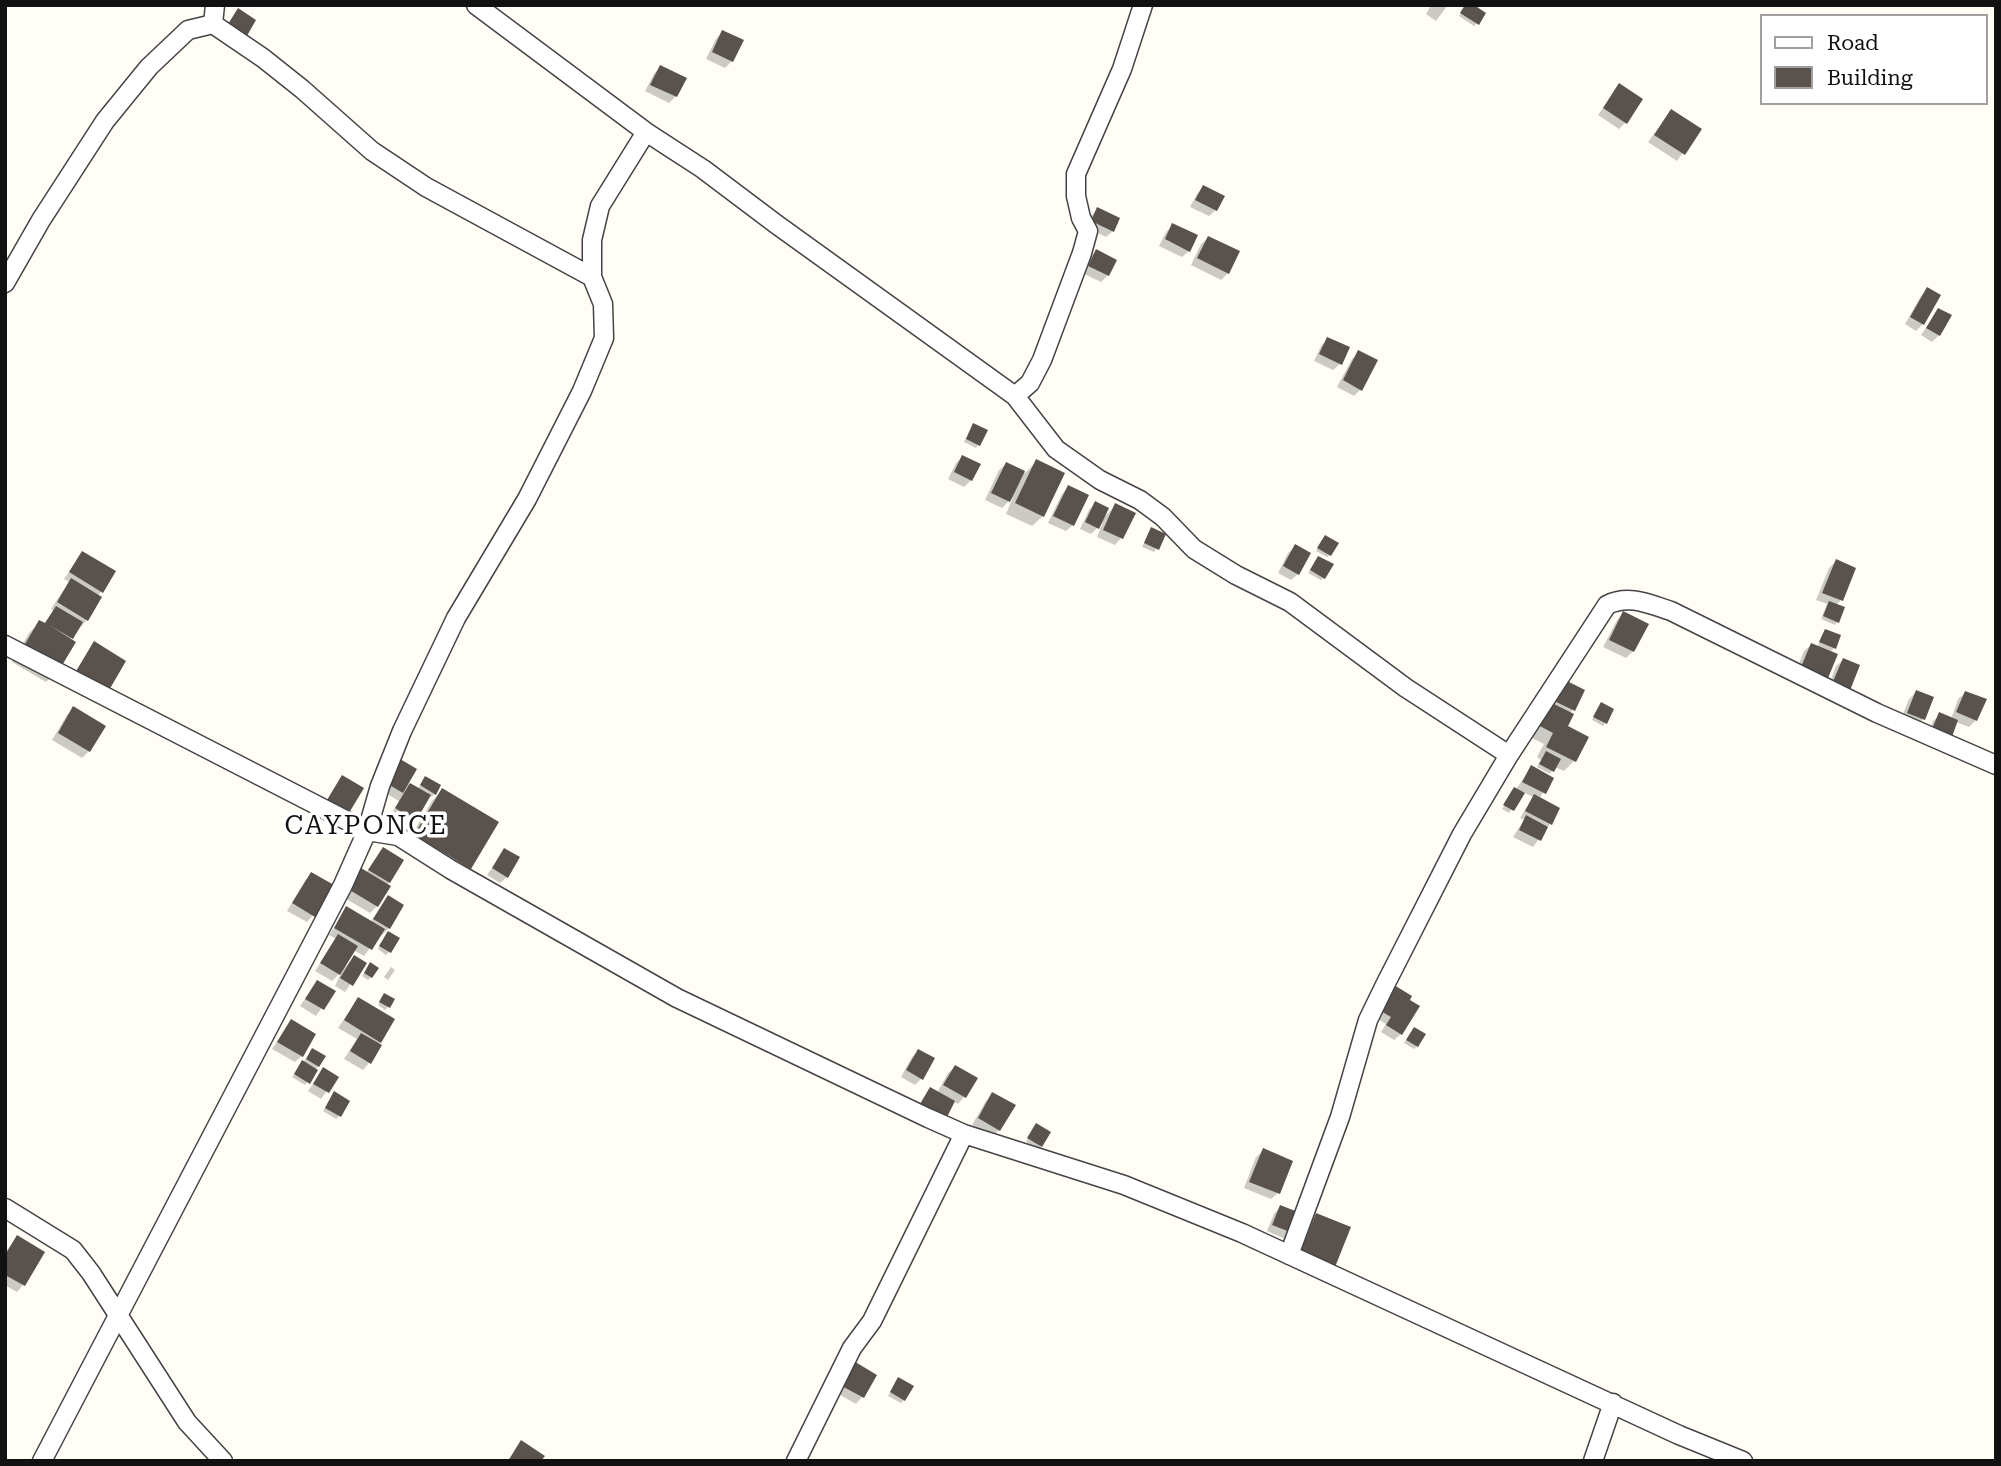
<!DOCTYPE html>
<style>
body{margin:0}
#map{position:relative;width:2001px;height:1466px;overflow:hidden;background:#fffdf5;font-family:"Roboto Serif",serif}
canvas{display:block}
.frame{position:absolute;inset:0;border:7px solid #111;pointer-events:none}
.legend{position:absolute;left:1760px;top:14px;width:228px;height:91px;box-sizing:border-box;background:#fff;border:2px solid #a0a0a0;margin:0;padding:9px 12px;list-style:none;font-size:21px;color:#111}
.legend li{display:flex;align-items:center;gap:14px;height:35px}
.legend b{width:35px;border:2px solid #a0a0a0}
</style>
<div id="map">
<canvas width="2001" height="1466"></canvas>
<div class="frame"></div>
<ul class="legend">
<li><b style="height:9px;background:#fff"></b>Road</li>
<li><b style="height:19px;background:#5a524d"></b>Building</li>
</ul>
</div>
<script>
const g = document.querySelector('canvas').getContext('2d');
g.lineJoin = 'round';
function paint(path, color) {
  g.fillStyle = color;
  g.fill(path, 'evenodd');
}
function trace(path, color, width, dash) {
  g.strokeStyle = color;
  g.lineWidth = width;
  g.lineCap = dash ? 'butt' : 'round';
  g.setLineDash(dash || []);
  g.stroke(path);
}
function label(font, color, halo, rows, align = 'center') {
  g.font = font + ' "Roboto Serif",serif';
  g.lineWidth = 7;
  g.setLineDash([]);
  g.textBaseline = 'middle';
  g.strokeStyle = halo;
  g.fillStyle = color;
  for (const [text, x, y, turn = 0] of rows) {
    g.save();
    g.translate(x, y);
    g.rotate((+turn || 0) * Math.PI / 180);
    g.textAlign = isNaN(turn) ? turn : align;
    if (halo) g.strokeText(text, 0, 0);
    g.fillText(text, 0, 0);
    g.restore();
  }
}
paint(new Path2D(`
 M1431,5H1448L1436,21L1426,14Z
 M1466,5L1477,23L1474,26L1459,16Z
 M722,32L732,61L725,68L706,59L716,39Z
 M660,67L676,96L669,103L645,91L654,74Z
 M1620,85L1626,122L1619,129L1598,115Z
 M1671,111L1700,130L1677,161L1648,142Z
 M1203,187L1216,210L1209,216L1190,207L1197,194Z
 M1098,209L1113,231L1106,237L1085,227L1091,216Z
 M1173,225L1189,251L1182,257L1159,246L1166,232Z
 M1208,238L1228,273L1221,280L1191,265L1201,244Z
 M1096,251L1108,275L1101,282L1082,273L1089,258Z
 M1928,290L1923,324L1916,331L1905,324L1921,296Z
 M1938,310L1939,335L1932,342L1921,335Z
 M1328,339L1340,364L1333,370L1314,361L1321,346Z
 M1359,352L1361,389L1354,396L1337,387L1352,359Z
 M971,428L978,445L976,448L964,442Z
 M962,457L971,480L964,487L948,479L956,463Z
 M1037,461L1043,516L1032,526L1006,514L1013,497L1002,508L985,500L999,470L1006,464L1025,473Z
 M1068,487L1073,525L1066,531L1048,523L1062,494Z
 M1096,503L1104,517L1116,505L1121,538L1115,545L1097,537L1103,522L1091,534L1080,529L1089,510Z
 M1149,532L1164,535L1154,552L1142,547Z
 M1322,540L1330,555L1327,557L1316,551Z
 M1295,547L1298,574L1291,580L1278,573L1288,553Z
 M82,553L102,591L97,596L87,620L69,640L57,671L46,682L12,662L29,633L40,622L44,624L54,611L51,609L69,582L64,579Z
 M1316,560L1324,578L1321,580L1308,573Z
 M1836,561L1841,600L1836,605L1837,622L1835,625L1821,619L1827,604L1816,600L1829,568Z
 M1624,613L1633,651L1626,658L1603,647L1617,620Z
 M1825,631L1834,648L1830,652L1826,677L1820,684L1795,674L1804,651L1811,645L1817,647Z
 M1843,660L1841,699L1826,693L1836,666Z
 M1583,691L1570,714L1566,727L1574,761L1564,771L1555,767L1550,774L1537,767L1541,760L1537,757L1544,744L1526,735L1548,703Z
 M1916,692L1923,719L1917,726L1901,719L1909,699Z
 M1965,693L1976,720L1969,727L1956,722L1927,736L1933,721L1940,715L1951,719L1958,699Z
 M1598,707L1605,723L1603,726L1592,720Z
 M74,709L89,751L82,758L52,740L67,715Z
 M393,768L407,783L418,789L423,780L439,786L432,797L429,795L408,827L390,816L399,801L380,790Z
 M1531,768L1552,779L1539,799L1550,824L1533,847L1513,837L1524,820L1520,818L1533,797L1523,792L1509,813L1502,809Z
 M442,790L469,868L459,878L405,846L432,801Z
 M383,849L389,882L377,906L370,913L343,897L366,873Z
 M505,850L507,877L500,883L487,875Z
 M311,874L313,915L307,922L287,911L305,881Z
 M388,897L402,905L389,928L382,935L380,934L364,956L353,950L345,967L354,958L364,964L345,992L335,986L342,971L332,981L315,971L336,939L329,935L347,909L370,923Z
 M387,932L389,952L386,955L378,949Z
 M370,965L371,977L368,980L362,976Z
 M391,967L395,970L388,980L384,977Z
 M317,982L333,992L316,1016L300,1006Z
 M1394,987L1401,1034L1394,1040L1381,1032L1386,1024L1374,1017Z
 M382,998L388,1007L385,1010L378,1005Z
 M358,999L380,1042L369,1063L363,1070L344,1059L357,1039L338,1028Z
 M291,1021L302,1056L295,1062L272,1049Z
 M1411,1032L1417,1046L1414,1049L1404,1043Z
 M919,1051L921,1079L915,1085L901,1077L912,1057Z
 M310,1053L318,1066L305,1085L292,1077Z
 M955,1067L964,1097L958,1104L953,1101L915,1111L931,1089L937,1093L948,1073Z
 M323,1070L336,1078L321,1099L308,1091Z
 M993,1094L999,1130L992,1137L972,1125L986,1101Z
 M332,1096L339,1116L336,1119L323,1111Z
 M1034,1128L1041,1146L1038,1149L1026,1142Z
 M1263,1151L1278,1193L1271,1199L1244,1188L1256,1157Z
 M1280,1207L1301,1215L1287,1240L1267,1231L1274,1214Z
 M1317,1215L1349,1228L1291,1263L1306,1225Z
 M17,1237L23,1285L17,1292L5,1285V1253Z
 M845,1369L875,1376L862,1397L856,1404L833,1391Z
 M896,1382L904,1400L901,1403L888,1396Z`), '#0003');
paint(new Path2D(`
 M1465,5H1474L1486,13L1479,25L1460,13Z
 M238,8L256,20L244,41L225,29Z
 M722,30L744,40L733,62L712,52Z
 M660,65L687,78L677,97L650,85Z
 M1619,83L1643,99L1627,124L1603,108Z
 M1671,109L1702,129L1685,155L1654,135Z
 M1203,185L1225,196L1217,211L1195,200Z
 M1097,207L1120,218L1114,232L1091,221Z
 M1172,223L1198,235L1190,252L1165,239Z
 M1208,236L1240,251L1229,274L1197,258Z
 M1096,249L1117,260L1109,276L1088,266Z
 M1927,287L1941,295L1924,325L1910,317Z
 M1938,308L1952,315L1940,336L1926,328Z
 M1327,337L1350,347L1342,365L1319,354Z
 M1358,350L1378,360L1362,391L1343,380Z
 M973,423L988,430L980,446L966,439Z
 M962,455L981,464L972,481L954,472Z
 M1036,459L1065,473L1044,517L1015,503Z
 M1006,462L1025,471L1010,502L991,493Z
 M1068,485L1089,495L1074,526L1053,516Z
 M1095,501L1109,508L1099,529L1085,522Z
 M1115,503L1136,513L1123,539L1103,530Z
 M1151,527L1166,534L1159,550L1144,543Z
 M1325,535L1339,543L1331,556L1317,548Z
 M1295,544L1311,553L1299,575L1283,566Z
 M82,551L116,571L103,593L69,572Z
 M1318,556L1334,564L1325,579L1310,570Z
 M1836,559L1856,568L1843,601L1822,593Z
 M71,578L102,597L88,621L57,602Z
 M1829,601L1845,607L1839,623L1823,616Z
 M56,606L83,622L73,639L49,625L76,642L58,672L21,651L39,620L45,623Z
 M1623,611L1649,624L1634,652L1609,640Z
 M1825,629L1841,635L1836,649L1819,642Z
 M94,641L126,661L108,692L75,673Z
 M1811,643L1838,654L1828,678L1801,667Z
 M1843,658L1860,665L1849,693L1831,686Z
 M1563,679L1585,690L1575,711L1552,700Z
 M1916,690L1934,697L1925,720L1907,713Z
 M1965,691L1987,699L1977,721L1956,712Z
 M1548,701L1574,714L1568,726L1589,737L1576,762L1546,747L1553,733L1536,724Z
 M1601,702L1614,709L1607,724L1593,717Z
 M73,706L106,726L90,752L58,733Z
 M1939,712L1958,720L1952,737L1932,729Z
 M1546,751L1561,759L1554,772L1539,764Z
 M400,759L417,769L403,793L386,783Z
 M1531,765L1554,778L1546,794L1522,782Z
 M342,775L364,788L349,813L327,800Z
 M425,776L441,785L436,795L420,785Z
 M410,783L431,795L416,821L395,808Z
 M1514,787L1525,793L1514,811L1503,805Z
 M442,788L499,822L471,869L414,835Z
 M1534,794L1560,808L1552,825L1525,811Z
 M1526,815L1548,827L1541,841L1519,830Z
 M383,847L404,860L390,883L368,870Z
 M504,848L520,857L508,878L492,868Z
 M361,868L391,886L378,907L348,889Z
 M311,872L334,885L315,917L292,903Z
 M388,895L404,905L390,929L373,919Z
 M346,906L385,929L372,950L334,928Z
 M388,931L400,938L391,953L379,946Z
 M338,934L358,946L340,975L320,963Z
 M354,955L367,963L353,986L340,978Z
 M370,962L379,968L372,978L364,973Z
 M317,980L336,991L324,1010L305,999Z
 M1394,985L1412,996L1410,1000L1420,1006L1402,1035L1386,1025L1391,1017L1379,1010Z
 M384,993L395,999L390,1008L379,1002Z
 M358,997L395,1019L381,1043L344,1020Z
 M291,1019L316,1034L303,1057L277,1042Z
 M1414,1027L1426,1034L1418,1047L1406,1040Z
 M361,1033L382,1045L371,1064L350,1051Z
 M312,1048L326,1056L319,1067L306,1059Z
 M918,1049L935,1058L923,1080L906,1070Z
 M302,1060L318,1070L310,1084L294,1074Z
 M955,1065L978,1078L966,1098L943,1085Z
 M323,1067L339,1077L329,1093L313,1084Z
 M930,1087L955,1101L946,1119L920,1104Z
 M334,1091L350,1101L341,1117L325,1108Z
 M992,1092L1016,1105L1000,1131L978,1118Z
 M1036,1123L1051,1132L1042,1147L1027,1138Z
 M1263,1148L1293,1161L1280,1194L1249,1182Z
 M1280,1205L1303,1214L1295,1234L1272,1225Z
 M1316,1213L1351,1227L1335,1267L1300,1253Z
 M17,1235L45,1252L25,1286L5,1275V1255Z
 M852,1360L877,1375L864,1398L838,1384Z
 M898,1377L914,1386L905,1401L890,1392Z
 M521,1440L545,1456L541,1461H508Z`), '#5a524d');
const street = new Path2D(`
 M476,5L646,132L703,169L776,224L1015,396L1056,449L1100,480L1140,500L1163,517L1194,549L1236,575L1290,602L1406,688L1509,755
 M213,24L215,5
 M5,283L41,220L105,121L149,67L188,30L213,24L263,58L302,89L372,151L426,187L592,277
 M1015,396L1030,383L1042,360L1082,253L1088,231L1081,218L1076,196V174L1122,69L1143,5
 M5,645L367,831L398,836L450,869L677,998L928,1118L964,1134L1124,1185L1242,1233L1679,1435L1743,1461
 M5,1208L73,1250L91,1273L187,1422L223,1461
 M1289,1255L1340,1117L1368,1020L1385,985L1462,834L1509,755L1607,605C1629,594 1649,604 1671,611L1877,713L1996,765
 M42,1461L343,885L367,831L380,786L402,731L456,618L527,499L582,391L604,338L603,304L592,277V240L600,206L646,132
 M796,1461L852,1348L872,1321L964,1134
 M1593,1461L1613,1403`);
trace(street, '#444', 21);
trace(street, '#fff', 18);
g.letterSpacing = '2px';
label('26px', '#111', '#fff', [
 ["CAYPONCE",366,826]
]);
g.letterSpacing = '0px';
</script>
